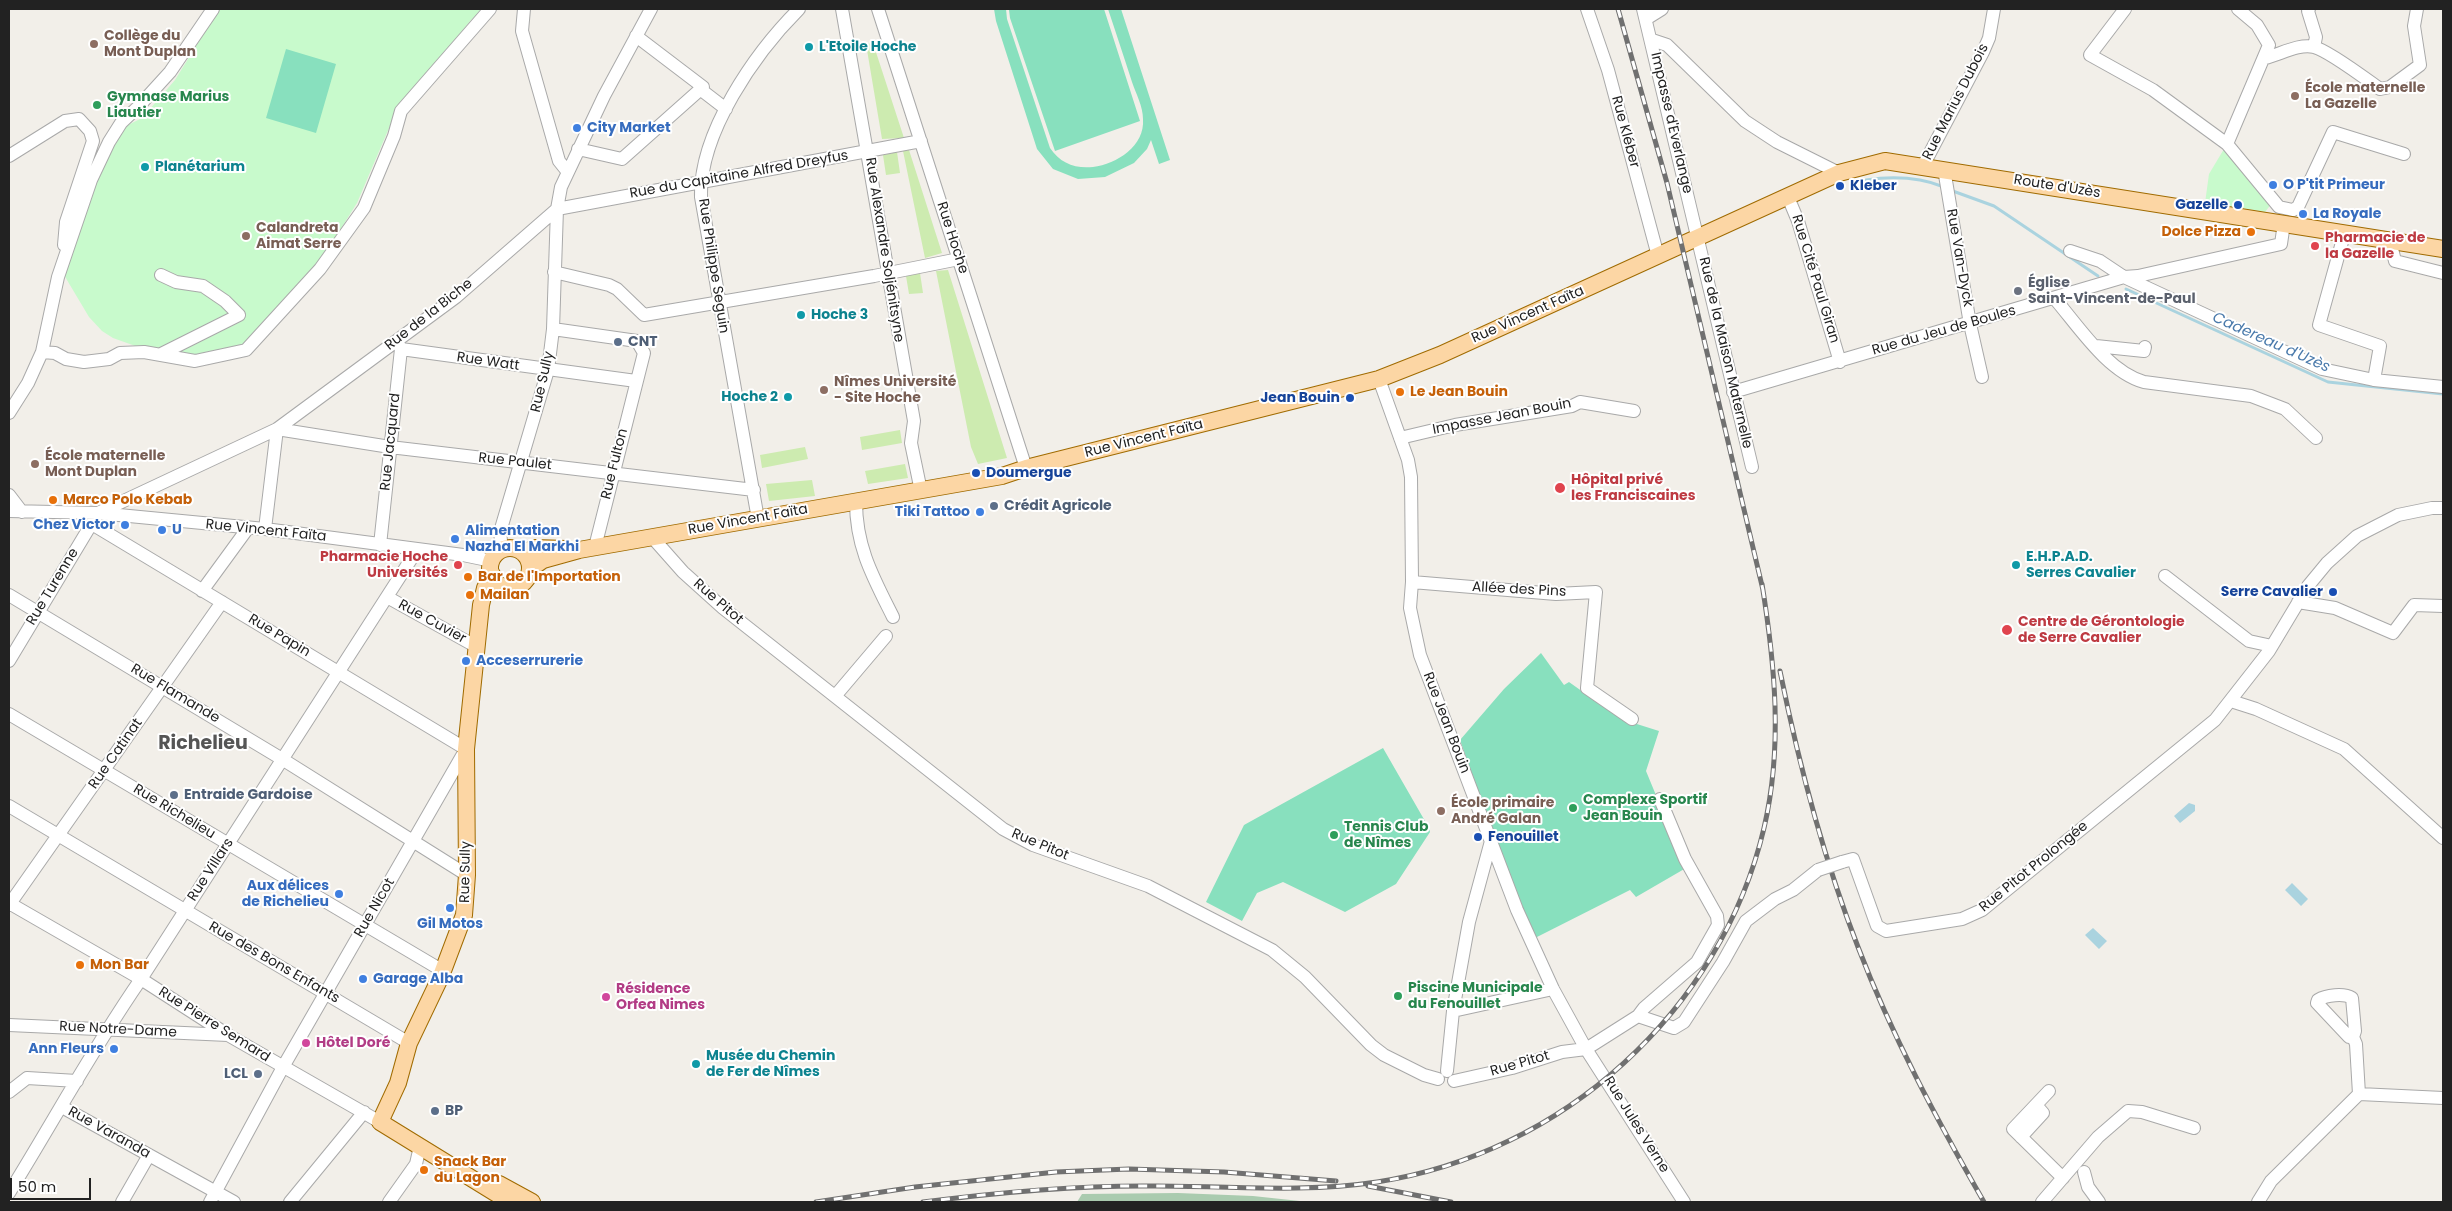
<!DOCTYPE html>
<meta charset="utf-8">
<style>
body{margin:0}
#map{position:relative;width:2452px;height:1211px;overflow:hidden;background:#f2efe9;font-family:Poppins,sans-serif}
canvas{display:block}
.frame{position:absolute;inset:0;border:10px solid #222;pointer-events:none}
.scale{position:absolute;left:10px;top:1178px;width:81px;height:22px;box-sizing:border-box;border:2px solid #222;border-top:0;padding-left:6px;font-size:15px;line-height:18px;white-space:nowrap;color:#222;-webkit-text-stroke:4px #fff;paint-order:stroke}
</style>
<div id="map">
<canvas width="2452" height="1211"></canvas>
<div class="frame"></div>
<div class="scale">50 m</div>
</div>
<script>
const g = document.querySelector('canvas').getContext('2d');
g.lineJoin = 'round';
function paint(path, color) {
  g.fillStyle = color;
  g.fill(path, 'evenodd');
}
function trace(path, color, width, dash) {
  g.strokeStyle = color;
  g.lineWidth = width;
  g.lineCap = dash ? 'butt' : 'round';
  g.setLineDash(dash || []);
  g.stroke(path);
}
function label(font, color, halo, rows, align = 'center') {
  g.font = font + ' Poppins,sans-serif';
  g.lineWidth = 4;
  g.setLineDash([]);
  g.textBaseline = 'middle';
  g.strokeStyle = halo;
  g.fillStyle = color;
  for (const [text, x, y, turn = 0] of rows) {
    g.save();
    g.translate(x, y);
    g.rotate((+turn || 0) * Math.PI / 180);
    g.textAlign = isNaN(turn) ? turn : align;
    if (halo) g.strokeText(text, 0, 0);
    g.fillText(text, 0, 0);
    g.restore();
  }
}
paint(new Path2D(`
 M873,43L904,138L882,139L866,44Z
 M909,150L942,253L925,258L903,151Z
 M897,152L900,173L886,175L883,155Z
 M948,270L1007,458L978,464L971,447L936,271Z
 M920,273L923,293L909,294L906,276Z
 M900,430L902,443L862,450L860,437Z
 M805,447L808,459L762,468L760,455Z
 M905,464L908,478L868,484L865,471Z
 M812,480L815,496L769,501L766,484Z`), '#cdebb0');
paint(new Path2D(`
 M1178,1193L1253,1196L1309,1202H1077L1082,1194Z`), '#aacbaf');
paint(new Path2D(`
 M219,9H484L471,20L395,114L357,203L320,262L261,331L240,347L198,357L141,348L113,338L102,331L89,317L64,275L102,165L121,133L126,126L142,118L175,80Z
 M2224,149L2272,203L2265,212L2242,208L2243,203L2235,202L2234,207L2205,203L2209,174Z`), '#c8facc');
paint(new Path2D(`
 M994,9H1006L1007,19L1050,148C1060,163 1075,169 1093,167C1117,164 1145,146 1143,119C1143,106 1136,94 1132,82C1124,57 1116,33 1108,9H1121L1170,160L1159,164L1151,140L1147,149L1134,163L1105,177L1078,179L1053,169L1037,149L996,21Z
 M1013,9H1104L1140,121L1055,151L1010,18L1009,10Z
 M286,49L336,64L316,133L266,118Z
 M1541,653L1564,685L1569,682L1621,719L1659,731L1646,771L1686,868L1636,897L1630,890L1535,938L1503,861L1460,740L1504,689Z
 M1383,748L1429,828L1430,832L1396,884L1345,912L1283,882L1257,893L1242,921L1206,902L1244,825Z`), '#88e0be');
paint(new Path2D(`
 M2189,803L2195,805V811L2180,823L2174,816Z
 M2292,883L2308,899L2301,906L2285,890Z
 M2093,928L2107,941L2099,949L2085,935Z`), '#aad3df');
trace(new Path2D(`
 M1866,180C1893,176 1919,177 1944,187
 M1950,190L1994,206L2098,276
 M2126,289L2328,382L2443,394`), '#aad3df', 3);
const minor = new Path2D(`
 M524,9L522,31L559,161L567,171
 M842,9L914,421L911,443L921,491
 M878,9L1026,468
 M1587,9L1608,70L1658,256
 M1643,9L1752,467
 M2125,9L2090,55L2153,90L2227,144L2279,207L2293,210
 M2309,9L2308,11L2316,37L2314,47
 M1646,19L1662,9
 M1652,40L1667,45L1745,121L1777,142L1839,173
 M2265,58C2279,55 2299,43 2314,47C2329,51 2366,79 2380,89L2390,87L2420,65L2414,26L2417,9
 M700,89L726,109
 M2227,144L2269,45L2257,25L2238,9
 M578,149L622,159L703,87L636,36
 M9,156L65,121L79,119L90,131L93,141L66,222L64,245
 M1923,166L1983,52L1989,38L1994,9
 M1944,169L1970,324L1982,377
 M1788,197L1798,221L1840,362
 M2293,210L2298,207L2333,132L2404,154
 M2344,235L2319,325L2380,346L2374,380
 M2390,241L2395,261L2443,273
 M2070,251L2100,261L2124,277L2322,369L2374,380L2443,387
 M554,272L609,285L617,289L644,315L874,276L959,259
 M2055,299C2079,327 2108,372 2144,382L2251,396L2285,409L2316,438
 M553,329L637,341L644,353L595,547
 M2096,346L2144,351L2145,347
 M401,349L636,381
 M42,352L55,353L66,359L84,362L109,359L120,353L144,352L195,361L246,350L320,269L364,208L394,136L401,111L490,9
 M161,354L239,315L225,301L203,286L176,282L161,275
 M1379,379L1408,460L1411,477L1412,582L1410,608L1420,655L1517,910L1553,989L1586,1049L1684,1202
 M1733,392L2124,277L2138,276L2281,244L2284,223
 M9,413L28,383L42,352L58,277L91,180L109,142L121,123L139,106L170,72L213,9
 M1400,438L1455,425L1572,406L1580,402L1634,411
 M9,495L22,512
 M856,502C856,547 873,577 893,617
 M9,511L98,513L265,529L463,555L492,561
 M758,519L701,197C699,133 755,53 799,9
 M92,524L466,749L283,1067L210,1202
 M265,529L277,429L390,447L754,490
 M652,537L683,572L723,608L1003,829L1033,845L1148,886L1272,950L1305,977L1371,1045L1384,1055L1424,1075L1438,1079
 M380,545L401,349L398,343
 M502,550L500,532L548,370L553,329L557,209L561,187L604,96L651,9
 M2165,576L2249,641L2272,646
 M1412,582L1556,594L1596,592L1587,688L1632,719
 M202,591L248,528
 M9,595L282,759L467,875
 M387,597L477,647
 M2298,602L2335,608L2393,633L2414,605L2443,606
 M9,661L98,513L277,429L456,297L557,209L921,141
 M836,695L886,636
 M2231,701L2256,709L2344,749L2443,838
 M9,714L443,971
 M9,806L409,1043
 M1842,862L1853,859L1877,926L1886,931L1962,919L1982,910L2215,720L2269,651L2308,586L2327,563L2357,536L2398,515L2432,508H2443
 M9,903L141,979L228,1035L380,1122
 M9,905L222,602
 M1453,1011L1553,989
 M1638,1016L1644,1008L1697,962L1718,925L1717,916L1685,859L1660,799
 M9,1025L228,1035
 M2353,1037H2349L2317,1003L2318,1000C2326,995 2344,993 2352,998L2355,1031L2353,1037L2356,1044L2359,1094
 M1447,1071L1453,1011L1469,922L1491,841
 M1454,1081L1512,1068L1562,1052L1586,1049L1638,1016L1674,1028L1684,1022L1723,962L1746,921L1775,899L1793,890L1818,870
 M2049,1091L2013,1129L2063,1178
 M9,1092L27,1078L77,1081
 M62,1107L234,1202
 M2021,1137L2043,1113L2036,1105
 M2084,1172L2088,1187L2099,1202
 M9,1193C53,1122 93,1048 141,979L417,550
 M122,1202L149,1155
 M290,1202L364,1112
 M389,1202L416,1164L420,1146
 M2042,1202L2098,1137L2128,1111L2142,1112L2194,1128
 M2258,1202L2271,1181L2359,1094L2443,1098`);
const major = new Path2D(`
 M490 568a20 20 0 1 1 40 0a20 20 0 1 1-40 0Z
 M523,553L535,548L566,549
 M530,569L543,560L579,550L1002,476L1026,468L1379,379L1440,355L1839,173L1885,161L2443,249
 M492,574L485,588L481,605L466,749L467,875L464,915L441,976L409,1043L398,1083L380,1122L510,1202
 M499,1184L532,1202`);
trace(minor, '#a9a9a9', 14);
trace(major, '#a06b00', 18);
trace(minor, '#fff', 12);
trace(major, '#fcd6a4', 16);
const rail = new Path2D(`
 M1618,9L1667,183L1763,590
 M1780,671C1799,765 1823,857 1858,947C1892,1036 1937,1120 1984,1202
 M1368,1186L1451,1202
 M816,1202L915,1187L1056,1172L1129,1169L1224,1172L1336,1181
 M923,1202C1001,1192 1077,1185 1156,1186C1229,1186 1304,1193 1377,1182C1562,1154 1721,1011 1764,828C1783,747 1775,665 1762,584`);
trace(rail, '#707070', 5);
trace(rail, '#fff', 3, [9]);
const minorBridge = new Path2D(`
 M1818,870L1842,862`);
trace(minorBridge, '#a9a9a9', 14, []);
trace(minorBridge, '#fff', 12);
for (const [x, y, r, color] of [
 [94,44,5,"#8d6e63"],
 [809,47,5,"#0f9aa8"],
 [2295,96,5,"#8d6e63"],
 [97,105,5,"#2e9e5b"],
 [577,128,5,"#3f7fe0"],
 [145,167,5,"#0f9aa8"],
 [2273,185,5,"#3f7fe0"],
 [1840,186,5,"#1a4fb4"],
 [2238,205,5,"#1a4fb4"],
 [2303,214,5,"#3f7fe0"],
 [2251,232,5,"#e8710a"],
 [246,236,5,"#8d6e63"],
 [2315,246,5,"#e0444e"],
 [2018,291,5,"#6b7280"],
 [801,315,5,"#0f9aa8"],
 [618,342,5,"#5c6f8a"],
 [824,390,5,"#8d6e63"],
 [1400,392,5,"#e8710a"],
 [788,397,5,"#0f9aa8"],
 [1350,398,5,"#1a4fb4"],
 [35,464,5,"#8d6e63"],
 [976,473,5,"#1a4fb4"],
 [1560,488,6,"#e0444e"],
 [53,500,5,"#e8710a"],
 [994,506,5,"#5c6f8a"],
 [980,512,5,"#3f7fe0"],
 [125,525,5,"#3f7fe0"],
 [162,530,5,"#3f7fe0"],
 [455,539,5,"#3f7fe0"],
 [458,565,5,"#e0444e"],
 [2016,565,5,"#0f9aa8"],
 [468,577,5,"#e8710a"],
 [2333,592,5,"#1a4fb4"],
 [470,595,5,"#e8710a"],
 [2007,630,6,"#e0444e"],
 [466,661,5,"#3f7fe0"],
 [174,795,5,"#5c6f8a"],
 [1573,808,5,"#2e9e5b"],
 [1441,811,5,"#8d6e63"],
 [1334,835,5,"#2e9e5b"],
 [1478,837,5,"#1a4fb4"],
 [339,894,5,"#3f7fe0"],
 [450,908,5,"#3f7fe0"],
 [80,965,5,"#e8710a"],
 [363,979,5,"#3f7fe0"],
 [1398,996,5,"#2e9e5b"],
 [606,997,5,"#d1479c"],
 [306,1043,5,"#d1479c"],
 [114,1049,5,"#3f7fe0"],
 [696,1064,5,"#0f9aa8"],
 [258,1074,5,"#5c6f8a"],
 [435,1111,5,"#5c6f8a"],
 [424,1170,5,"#e8710a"]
]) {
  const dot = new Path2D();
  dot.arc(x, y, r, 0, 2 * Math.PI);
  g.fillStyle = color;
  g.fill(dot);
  trace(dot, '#fff', 2);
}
label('bold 14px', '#785e54', '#fff', [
 ["Collège du",104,36],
 ["Mont Duplan",104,52],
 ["École maternelle",2305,88],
 ["La Gazelle",2305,104],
 ["Calandreta",256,228],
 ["Aimat Serre",256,244],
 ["Nîmes Université",834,382],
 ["- Site Hoche",834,398],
 ["École maternelle",45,456],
 ["Mont Duplan",45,472],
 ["École primaire",1451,803],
 ["André Galan",1451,819]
], 'left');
label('bold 14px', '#0d838f', '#fff', [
 ["L'Etoile Hoche",819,47],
 ["Planétarium",155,167],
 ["Hoche 3",811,315],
 ["Hoche 2",778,397,"right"],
 ["E.H.P.A.D.",2026,557],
 ["Serres Cavalier",2026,573],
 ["Musée du Chemin",706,1056],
 ["de Fer de Nîmes",706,1072]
], 'left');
label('bold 14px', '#27864d', '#fff', [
 ["Gymnase Marius",107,97],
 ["Liautier",107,113],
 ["Complexe Sportif",1583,800],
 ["Jean Bouin",1583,816],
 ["Tennis Club",1344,827],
 ["de Nîmes",1344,843],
 ["Piscine Municipale",1408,988],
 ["du Fenouillet",1408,1004]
], 'left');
label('14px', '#222', '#fff', [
 ["Rue Marius Dubois",1956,102,-63],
 ["Impasse d'Everlange",1671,123,77],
 ["Rue Kléber",1625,132,75],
 ["Rue du Capitaine Alfred Dreyfus",739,175,-10],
 ["Route d'Uzès",2057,187,9],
 ["Rue Hoche",952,238,72],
 ["Rue Alexandre Soljénitsyne",884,250,81],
 ["Rue Van-Dyck",1959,258,80],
 ["Rue Philippe Seguin",713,266,81],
 ["Rue Cité Paul Giran",1815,279,73],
 ["Rue de la Biche",429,315,-38],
 ["Rue Vincent Faïta",1528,315,-24],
 ["Rue du Jeu de Boules",1944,331,-16],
 ["Rue de la Maison Maternelle",1725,353,77],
 ["Rue Watt",488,362,8],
 ["Rue Sully",543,382,-77],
 ["Impasse Jean Bouin",1502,417,-11],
 ["Rue Vincent Faïta",1144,439,-14],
 ["Rue Jacquard",391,442,-84],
 ["Rue Paulet",515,462,6],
 ["Rue Fulton",615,464,-76],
 ["Rue Vincent Faïta",748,520,-10],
 ["Rue Vincent Faïta",266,531,6],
 ["Rue Turenne",53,587,-59],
 ["Allée des Pins",1519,590,3],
 ["Rue Pitot",718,602,41],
 ["Rue Cuvier",432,622,29],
 ["Rue Papin",279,636,31],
 ["Rue Flamande",175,694,31],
 ["Rue Jean Bouin",1446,723,69],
 ["Rue Catinat",116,754,-55],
 ["Rue Richelieu",174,812,31],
 ["Rue Pitot",1040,845,23],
 ["Rue Pitot Prolongée",2034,867,-39],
 ["Rue Villars",211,870,-57],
 ["Rue Sully",466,872,-89],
 ["Rue Nicot",375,908,-60],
 ["Rue des Bons Enfants",274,963,30],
 ["Rue Pierre Semard",214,1025,32],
 ["Rue Notre-Dame",118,1030,3],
 ["Rue Pitot",1520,1064,-16],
 ["Rue Jules Verne",1636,1125,58],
 ["Rue Varanda",109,1133,29]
]);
label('bold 14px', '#366cbe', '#fff', [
 ["City Market",587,128],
 ["O P'tit Primeur",2283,185],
 ["La Royale",2313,214],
 ["Tiki Tattoo",970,512,"right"],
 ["Chez Victor",115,525,"right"],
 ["U",172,530],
 ["Alimentation",465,531],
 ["Nazha El Markhi",465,547],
 ["Acceserrurerie",476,661],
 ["Aux délices",329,886,"right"],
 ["de Richelieu",329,902,"right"],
 ["Gil Motos",450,924,"center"],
 ["Garage Alba",373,979],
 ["Ann Fleurs",104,1049,"right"]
], 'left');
label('bold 14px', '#164399', '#fff', [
 ["Kleber",1850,186],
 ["Gazelle",2228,205,"right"],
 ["Jean Bouin",1340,398,"right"],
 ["Doumergue",986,473],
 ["Serre Cavalier",2323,592,"right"],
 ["Fenouillet",1488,837]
], 'left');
label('bold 14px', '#c56008', '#fff', [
 ["Dolce Pizza",2241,232,"right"],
 ["Le Jean Bouin",1410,392],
 ["Marco Polo Kebab",63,500],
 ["Bar de l'Importation",478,577],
 ["Mailan",480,595],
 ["Mon Bar",90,965],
 ["Snack Bar",434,1162],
 ["du Lagon",434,1178]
], 'left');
label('bold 14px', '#be3a42', '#fff', [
 ["Pharmacie de",2325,238],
 ["la Gazelle",2325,254],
 ["Hôpital privé",1571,480],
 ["les Franciscaines",1571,496],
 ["Pharmacie Hoche",448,557,"right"],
 ["Universités",448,573,"right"],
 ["Centre de Gérontologie",2018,622],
 ["de Serre Cavalier",2018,638]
], 'left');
label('bold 14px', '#5b616d', '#fff', [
 ["Église",2028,283],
 ["Saint-Vincent-de-Paul",2028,299]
], 'left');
label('bold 14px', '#4e5e75', '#fff', [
 ["CNT",628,342],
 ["Crédit Agricole",1004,506],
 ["Entraide Gardoise",184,795],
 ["LCL",248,1074,"right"],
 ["BP",445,1111]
], 'left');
label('bold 14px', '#b23c85', '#fff', [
 ["Résidence",616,989],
 ["Orfea Nimes",616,1005],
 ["Hôtel Doré",316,1043]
], 'left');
label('italic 15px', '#4a7aab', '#fff', [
 ["Cadereau d'Uzès",2271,343,24]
]);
label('bold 19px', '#555', '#fff', [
 ["Richelieu",203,744]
]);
</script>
